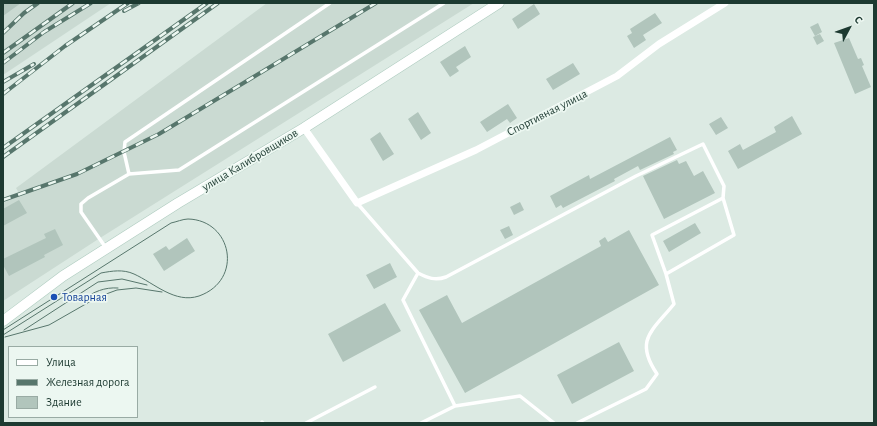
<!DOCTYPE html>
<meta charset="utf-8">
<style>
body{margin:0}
#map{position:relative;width:877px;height:426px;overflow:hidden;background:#dceae3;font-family:"Alegreya Sans",sans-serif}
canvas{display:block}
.frame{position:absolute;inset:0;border:4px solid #1d3a31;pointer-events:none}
.legend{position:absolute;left:8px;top:346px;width:130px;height:72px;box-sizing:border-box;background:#ecf7f1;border:1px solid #99aba4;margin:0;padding:5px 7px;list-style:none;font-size:12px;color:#1d3a31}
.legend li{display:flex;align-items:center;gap:8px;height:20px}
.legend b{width:20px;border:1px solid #99aba4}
.north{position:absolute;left:829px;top:8px;width:40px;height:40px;-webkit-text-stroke:3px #ecf7f1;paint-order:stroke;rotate:49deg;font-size:11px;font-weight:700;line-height:16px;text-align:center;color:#1d3a31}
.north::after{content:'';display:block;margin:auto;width:14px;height:18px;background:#1d3a31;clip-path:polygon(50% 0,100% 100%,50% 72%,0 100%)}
</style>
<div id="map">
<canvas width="877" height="426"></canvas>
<div class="frame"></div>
<ul class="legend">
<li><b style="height:5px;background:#fff"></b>Улица</li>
<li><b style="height:5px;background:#57766c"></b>Железная дорога</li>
<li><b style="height:11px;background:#b1c5bc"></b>Здание</li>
</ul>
<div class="north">С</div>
</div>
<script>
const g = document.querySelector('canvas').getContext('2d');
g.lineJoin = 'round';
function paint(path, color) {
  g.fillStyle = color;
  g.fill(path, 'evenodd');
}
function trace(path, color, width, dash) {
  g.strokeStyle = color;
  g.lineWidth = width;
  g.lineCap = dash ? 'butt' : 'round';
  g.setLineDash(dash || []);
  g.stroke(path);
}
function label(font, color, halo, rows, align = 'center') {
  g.font = font + ' "Alegreya Sans",sans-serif';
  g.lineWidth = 3.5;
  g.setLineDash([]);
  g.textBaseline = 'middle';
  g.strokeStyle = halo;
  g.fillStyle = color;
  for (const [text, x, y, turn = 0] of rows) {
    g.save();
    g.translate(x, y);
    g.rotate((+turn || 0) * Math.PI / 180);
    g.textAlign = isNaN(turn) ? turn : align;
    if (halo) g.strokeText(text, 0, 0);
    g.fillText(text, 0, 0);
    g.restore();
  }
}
paint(new Path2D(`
 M3,3H111L3,75Z
 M267,3H474L100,238L3,301V203L20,195L16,188Z`), '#cadad2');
paint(new Path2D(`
 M3,3H21L3,16Z
 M534,4L540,14L518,29L512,19Z
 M655,13L662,23L643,35L646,40L634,48L627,36L632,33L630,29Z
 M818,23L822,32L815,36L810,27Z
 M820,34L824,41L817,45L813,37Z
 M849,38L858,59L861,58L864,65L862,66L871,87L855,94L834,43Z
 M465,46L471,57L456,67L459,71L450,77L440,62Z
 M573,63L580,74L553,90L546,79Z
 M508,104L517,118L510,123L507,119L487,132L480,122Z
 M418,112L431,133L421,140L408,119Z
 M792,116L802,134L738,169L728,151L740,144L743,150L776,132L774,127Z
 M721,117L728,128L716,135L709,124Z
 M380,132L394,154L383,161L370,139Z
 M670,137L677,150L673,152L674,154L640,170L638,166L614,179L615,181L563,208L561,205L556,208L550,196L589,175L590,179Z
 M677,160L679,164L686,161L694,176L703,171L715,193L664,219L643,176Z
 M19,200L27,213L3,226V209Z
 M520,202L524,210L514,215L510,207Z
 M695,223L701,233L669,252L663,241Z
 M509,226L513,235L505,239L500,230Z
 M55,229L63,245L44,255L45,257L9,276L3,265V259L46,238L44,234Z
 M629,230L659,285L465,393L419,310L447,295L462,323L601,246L599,241L605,237L608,242Z
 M187,238L195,251L164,271L153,254L166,246L169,250Z
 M390,263L397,277L374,289L366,275Z
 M385,303L401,331L343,362L328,334Z
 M619,342L634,371L572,404L557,375Z`), '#b1c5bc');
const secondary = new Path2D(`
 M3,321L63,276L178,203L304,128L499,3`);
trace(secondary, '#aecbbf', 11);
trace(new Path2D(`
 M129,174L124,152L125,142L330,3
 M357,203L418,273C428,278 435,281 446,277L636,176L703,144L724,186L723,198L652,235L666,274L674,304C652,331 634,340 657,374L646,389L577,423
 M106,248L81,212V204L88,198L129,174L179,170L444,3
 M418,273L403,300L455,406L421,423
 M666,274L734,235L723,198
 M455,406L520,396L554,423
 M262,422L263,423
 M306,423L375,387`), '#fff', 3.5);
trace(new Path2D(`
 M304,128L357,203L476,150L617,76L659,44L725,3`), '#fff', 7);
trace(secondary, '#fff', 10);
trace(new Path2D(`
 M83,299C94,292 104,287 118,288
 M3,330L171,223C176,222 183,219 188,219C232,220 244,280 199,296C175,304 154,283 134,274C123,269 112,271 101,273L3,335
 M24,330L98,282L122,279L147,285
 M5,337L49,325L98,297L117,290L136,288L162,292`), '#57766c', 1);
const rail = new Path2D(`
 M124,11L139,3
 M3,33L24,13L38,3
 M3,53L73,3
 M3,63L44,32L91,3
 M3,82L34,64
 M3,94L65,46L128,3
 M3,148L207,3
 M3,157L218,3
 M3,200L77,174L159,134L376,3`);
trace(rail, '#57766c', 4);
trace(rail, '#ecf7f1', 2.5, [8]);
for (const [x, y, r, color] of [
 [54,297,4,"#1a4fb4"]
]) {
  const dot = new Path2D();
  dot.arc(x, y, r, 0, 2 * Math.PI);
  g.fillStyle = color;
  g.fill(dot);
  trace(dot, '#ecf7f1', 1.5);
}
label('12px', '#1d3a31', '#ecf7f1', [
 ["Спортивная улица",547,113,-27],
 ["улица Калибровщиков",250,160,-31]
]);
label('12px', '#164399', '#ecf7f1', [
 ["Товарная",62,297]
], 'left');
</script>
